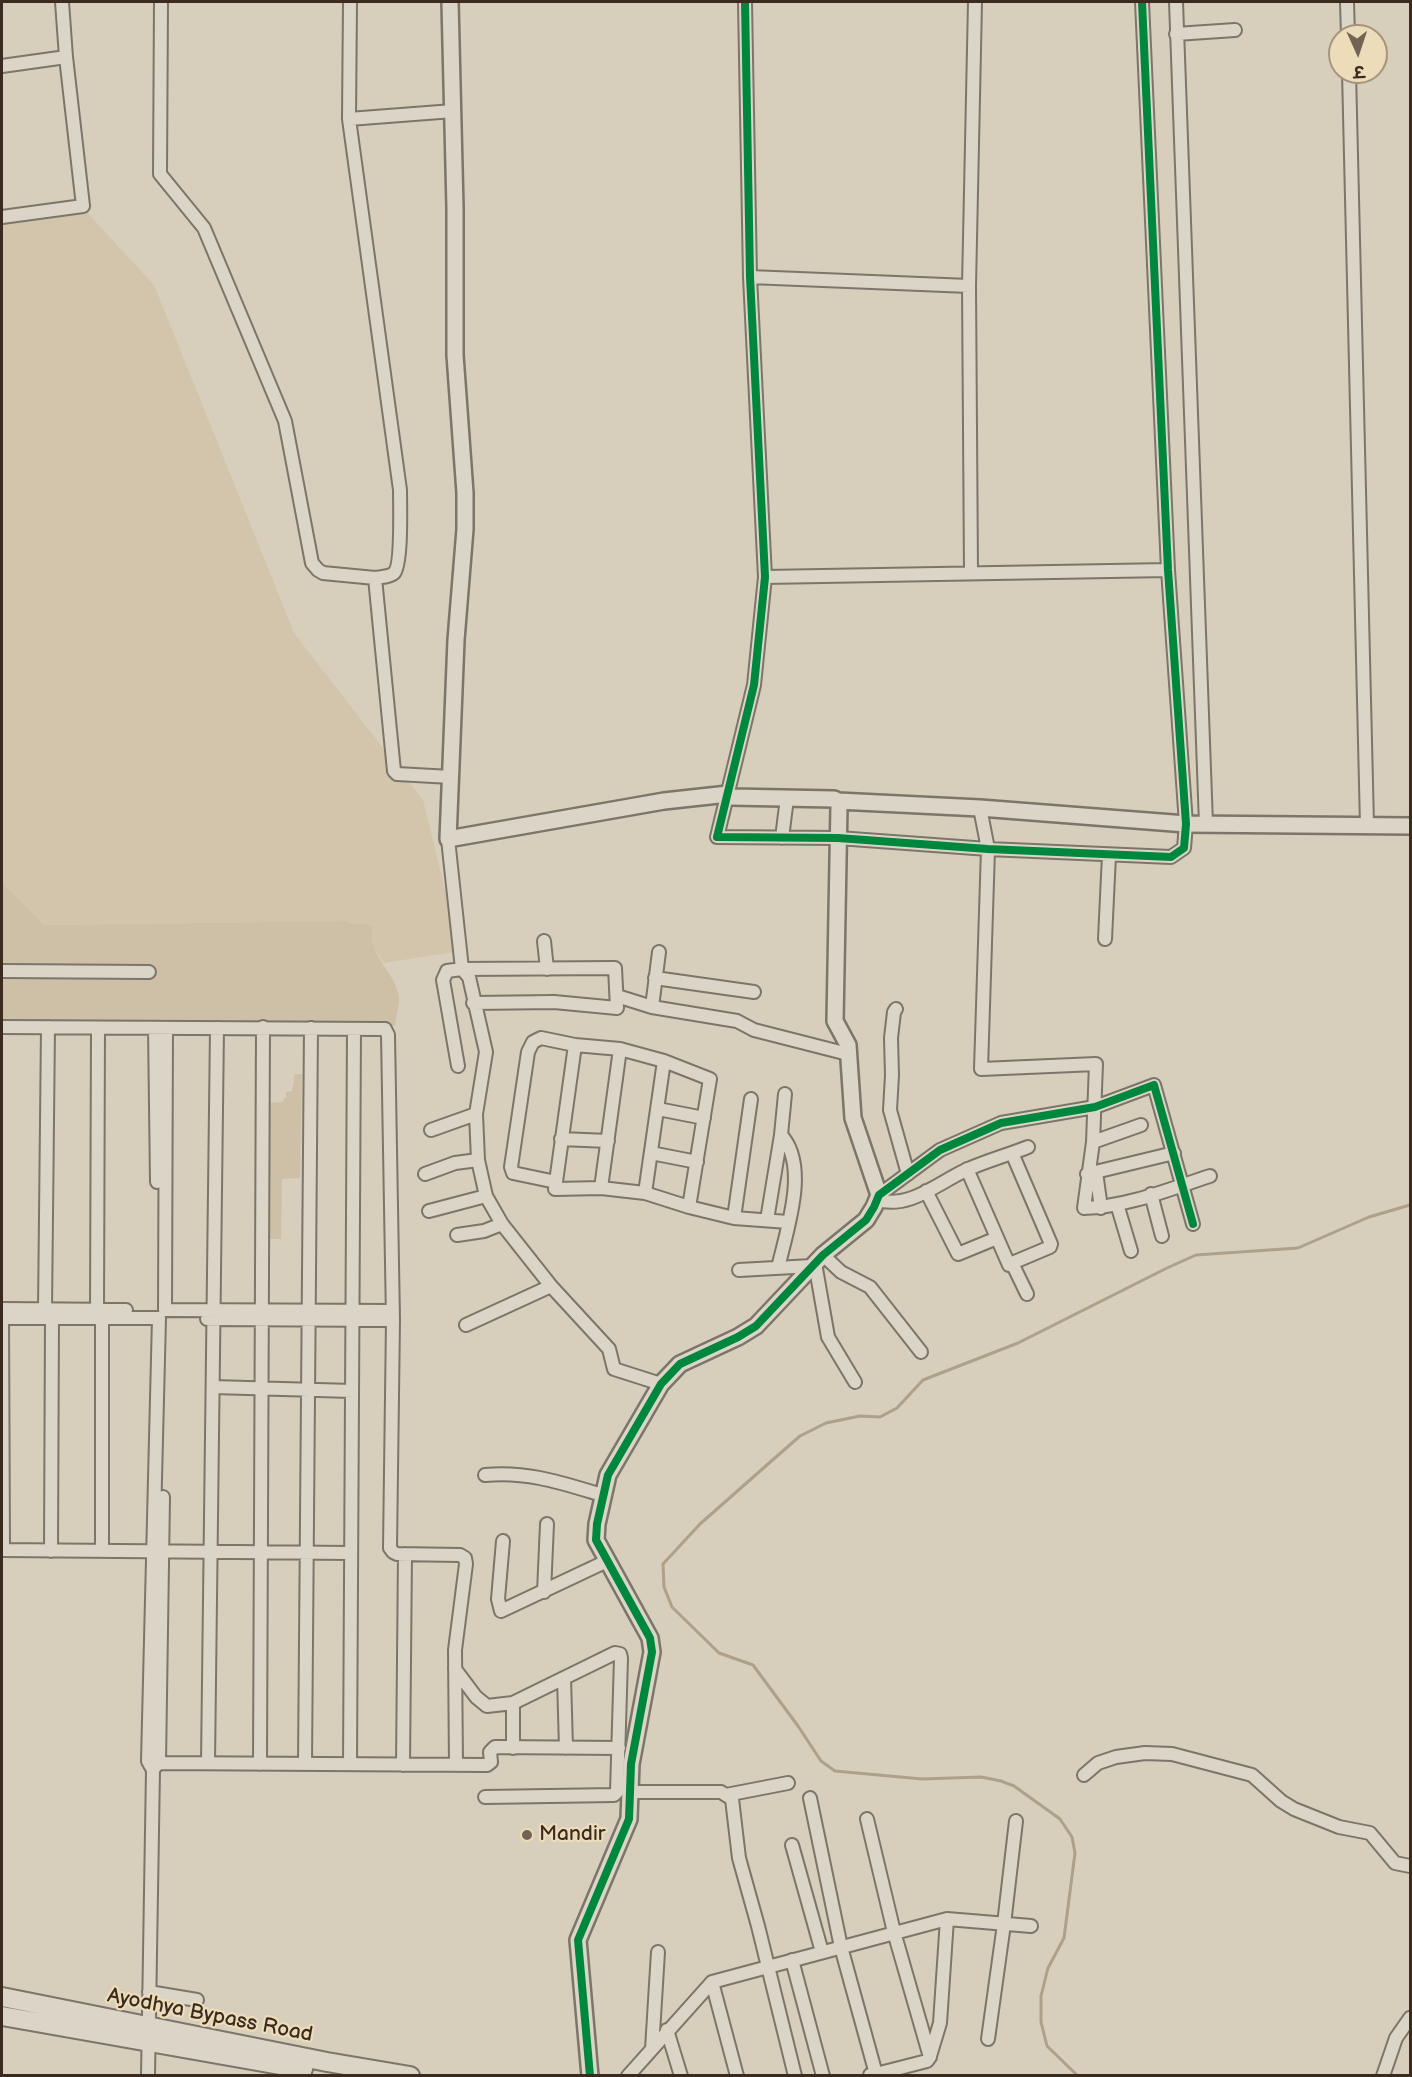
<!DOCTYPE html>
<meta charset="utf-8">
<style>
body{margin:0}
#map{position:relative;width:1412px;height:2077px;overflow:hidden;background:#d7cebb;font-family:"Balsamiq Sans","Playpen Sans Deva",sans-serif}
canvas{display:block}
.frame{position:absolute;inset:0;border:3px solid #3b2a1e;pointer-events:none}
.north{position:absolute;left:1328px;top:24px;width:60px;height:60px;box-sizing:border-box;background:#eddcb9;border:2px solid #a6957b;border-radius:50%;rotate:177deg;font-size:16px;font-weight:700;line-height:24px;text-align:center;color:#3b2a1e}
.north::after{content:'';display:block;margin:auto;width:21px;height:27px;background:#726355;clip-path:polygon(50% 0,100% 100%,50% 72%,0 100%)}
</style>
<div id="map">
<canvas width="1412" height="2077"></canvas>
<div class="frame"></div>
<div class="north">उ</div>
</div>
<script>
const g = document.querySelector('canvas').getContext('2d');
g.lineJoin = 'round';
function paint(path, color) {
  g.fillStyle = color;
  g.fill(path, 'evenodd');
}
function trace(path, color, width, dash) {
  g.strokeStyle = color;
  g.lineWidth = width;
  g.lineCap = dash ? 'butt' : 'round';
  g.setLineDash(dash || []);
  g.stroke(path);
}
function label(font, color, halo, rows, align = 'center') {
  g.font = font + ' "Balsamiq Sans",sans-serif';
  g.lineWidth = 4.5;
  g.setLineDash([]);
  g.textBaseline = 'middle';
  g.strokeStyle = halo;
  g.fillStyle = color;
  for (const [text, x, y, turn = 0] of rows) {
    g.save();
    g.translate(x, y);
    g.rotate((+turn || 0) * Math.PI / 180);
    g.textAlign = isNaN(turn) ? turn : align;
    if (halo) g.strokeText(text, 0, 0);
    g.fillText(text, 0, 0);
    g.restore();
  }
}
paint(new Path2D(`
 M81,206L154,285L294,633L423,800L460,951L384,963L374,948L371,936L361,923L351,924L348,921L44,925L2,882V219Z`), '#d2c5ab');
paint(new Path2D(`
 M2,882L44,925L348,921L351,924C359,923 367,922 373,928C365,953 397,973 399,998C399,1007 396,1017 395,1026L2,1023Z
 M295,1074H302L300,1178L282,1179L281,1239H264L265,1103L283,1102L284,1098H286V1092L292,1091Z`), '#cec0a7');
trace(new Path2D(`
 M1078,2076L1047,2046L1041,2022V1996L1048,1968L1064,1938L1075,1853L1072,1837L1060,1819L1014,1786L1001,1781L981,1777L922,1779L835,1771L821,1761L798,1726L753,1665L719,1653L672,1607L664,1587L663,1564L700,1524L776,1457L800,1436L826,1423L860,1416L880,1417L897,1408L923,1380L1018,1343L1167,1268L1196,1255L1298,1248L1369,1217L1410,1205`), '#aea089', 3);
const minor = new Path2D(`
 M161,2L160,174L204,228L285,421L312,563L318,570L323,573L375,578L394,771L397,774L451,777
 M350,2L349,119L400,490C400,503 402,565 394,573C390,577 381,577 375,578
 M745,2L750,277L765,577L754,685L717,837L838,838L988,849L1171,857L1184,848L1186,824L1168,570L1142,2
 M1176,2L1206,824
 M1347,2L1348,36
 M1176,34L1235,30
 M2,66L66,57
 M1349,72L1367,825
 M349,119L453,111
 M2,217L83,206L66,57L62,2
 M750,277L969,286
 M971,572L969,286L975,2
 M765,577L1168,570
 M980,808L988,849L981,1069L1096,1064L1093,1142L1084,1208C1126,1207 1170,1189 1210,1176
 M782,838L787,798
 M448,839L462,969L469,977L486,1052L476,1114L478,1160L486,1196L502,1224L551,1286L609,1349L614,1369L661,1384
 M1105,939L1109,855
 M544,941L547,969
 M2,971L149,972
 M655,978L754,992
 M617,996L652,1007L737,1021L754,1030L848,1054
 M652,1007L659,952
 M896,1009L894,1012L891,1038L892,1075L890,1110L908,1174
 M2,1027L385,1029L388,1035L393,1320L390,1548L393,1552L397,1554L460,1555L465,1558L466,1564L455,1650L456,1765
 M155,1028L157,1182
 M166,1028L165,1310L393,1311
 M458,1066L443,980L447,971L462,969L615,968L617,1008L554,1002L473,1003
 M658,1109L704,1118
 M431,1130L476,1114
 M561,1139L608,1141
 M1093,1142L1141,1125
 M651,1153L697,1162
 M1012,1153L1051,1244L1050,1247L1012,1263L1027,1294
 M967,1169L1009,1265L1012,1263
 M1096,1172L1101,1208
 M425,1174L455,1163L478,1160
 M1087,1174L1174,1153
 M556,1182L513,1173L511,1167L528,1052L533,1042L541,1038L575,1045
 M601,1188L620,1049
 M926,1191L958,1254L997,1238
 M645,1193L664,1061
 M1151,1194L1162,1236
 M879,1195L940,1150L1001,1123L1095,1107L1154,1085L1193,1224
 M877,1200C910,1209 938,1183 966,1170C986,1161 1008,1155 1028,1147
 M1117,1204L1131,1251
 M689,1207L645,1193L601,1188L555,1189L575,1045L620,1049L664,1061L710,1079L689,1207L734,1218L788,1222
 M429,1211L486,1196
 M734,1218L751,1099
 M767,1220L781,1135L785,1094
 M457,1235L484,1231L502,1224
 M823,1255L841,1272L870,1287L921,1352
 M815,1263L828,1337L855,1382
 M778,1268C786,1232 810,1166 781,1135
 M739,1270L812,1266
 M2,1309L126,1310
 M45,1310L48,1027
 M97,1310L98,1028
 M2,1318H159L148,1761L153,1770L148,2076
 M2,1318L3,1550
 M207,1319L393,1320
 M466,1325L551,1286
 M213,1387L352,1391
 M485,1475C528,1471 562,1483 602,1495
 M503,1541L498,1599L501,1611L607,1561
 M2,1550L351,1553
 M51,1551L52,1318
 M102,1551V1318
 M544,1592L547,1524
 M455,1669L476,1697L487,1706L513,1703
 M564,1678L566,1748
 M159,1763L487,1765L491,1762L490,1752L495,1747L619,1748
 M208,1763L217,1028
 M260,1764L263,1027
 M305,1764L311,1028
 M350,1764L354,1029
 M403,1765L405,1554
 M153,1769L159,1763L163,1497
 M1084,1775L1098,1763L1116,1757L1145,1753L1172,1754L1252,1775L1281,1801L1294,1809L1339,1827L1370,1833L1395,1863L1410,1866
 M630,1792H721L732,1799L739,1858L758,1926L795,2076
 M726,1795L788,1783
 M485,1797L614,1795L617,1792L621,1658L620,1654L615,1653L513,1703V1748
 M810,1798L841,1947L876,2074L870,2075
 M867,1819L894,1932L930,2057L927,2061L876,2074
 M792,1845L822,1952
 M792,1960L823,2076
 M712,1982L737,2076
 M149,1992L197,2000
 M667,2030L681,2076
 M988,2039L1004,1924L1016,1821
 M652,2049L658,1952
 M930,2056L940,2023L947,1919
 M628,2076L712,1982L947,1919L1031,1926
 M1383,2076L1396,2038L1410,2018`);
const tertiary = new Path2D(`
 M450,2L455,208V355L465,493V529L456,640L448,839L664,801L728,794L731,797L834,799L838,801L980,808L1186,824L1410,826
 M590,2076L578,1940L629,1819L631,1764L652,1652L650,1638L596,1540L597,1524L608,1475L661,1384L680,1364L738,1337L756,1326L823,1255L866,1220L874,1207L879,1195L853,1118L848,1045L835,1021L839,806L838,801`);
const primary = new Path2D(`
 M2,1997L327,2062L410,2076
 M2,2016L303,2069`);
trace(minor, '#7c756a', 16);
trace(tertiary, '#7c756a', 20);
trace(primary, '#7c756a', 22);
trace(minor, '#dbd5c8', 12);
trace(tertiary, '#dbd5c8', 15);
trace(primary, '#dbd5c8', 18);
trace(new Path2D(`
 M745,2L750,277L765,577L754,685L717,837L838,838L988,849L1171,857L1184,848L1186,824L1168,570L1142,2
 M590,2076L578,1940L629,1819L631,1764L652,1652L650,1638L596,1540L597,1524L608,1475L661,1384L680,1364L738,1337L756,1326L823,1255L866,1220L874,1207L879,1195L940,1150L1001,1123L1095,1107L1154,1085L1193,1224`), '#00873e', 8);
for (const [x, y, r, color] of [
 [527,1835,6,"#726355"]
]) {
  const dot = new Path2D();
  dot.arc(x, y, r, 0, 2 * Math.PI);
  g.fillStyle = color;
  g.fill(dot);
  trace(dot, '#eddcb9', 2);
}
label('21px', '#3b2a1e', '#eddcb9', [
 ["Mandir",539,1835]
], 'left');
label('21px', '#3b2a1e', '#eddcb9', [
 ["Ayodhya Bypass Road",210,2016,11]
]);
</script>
